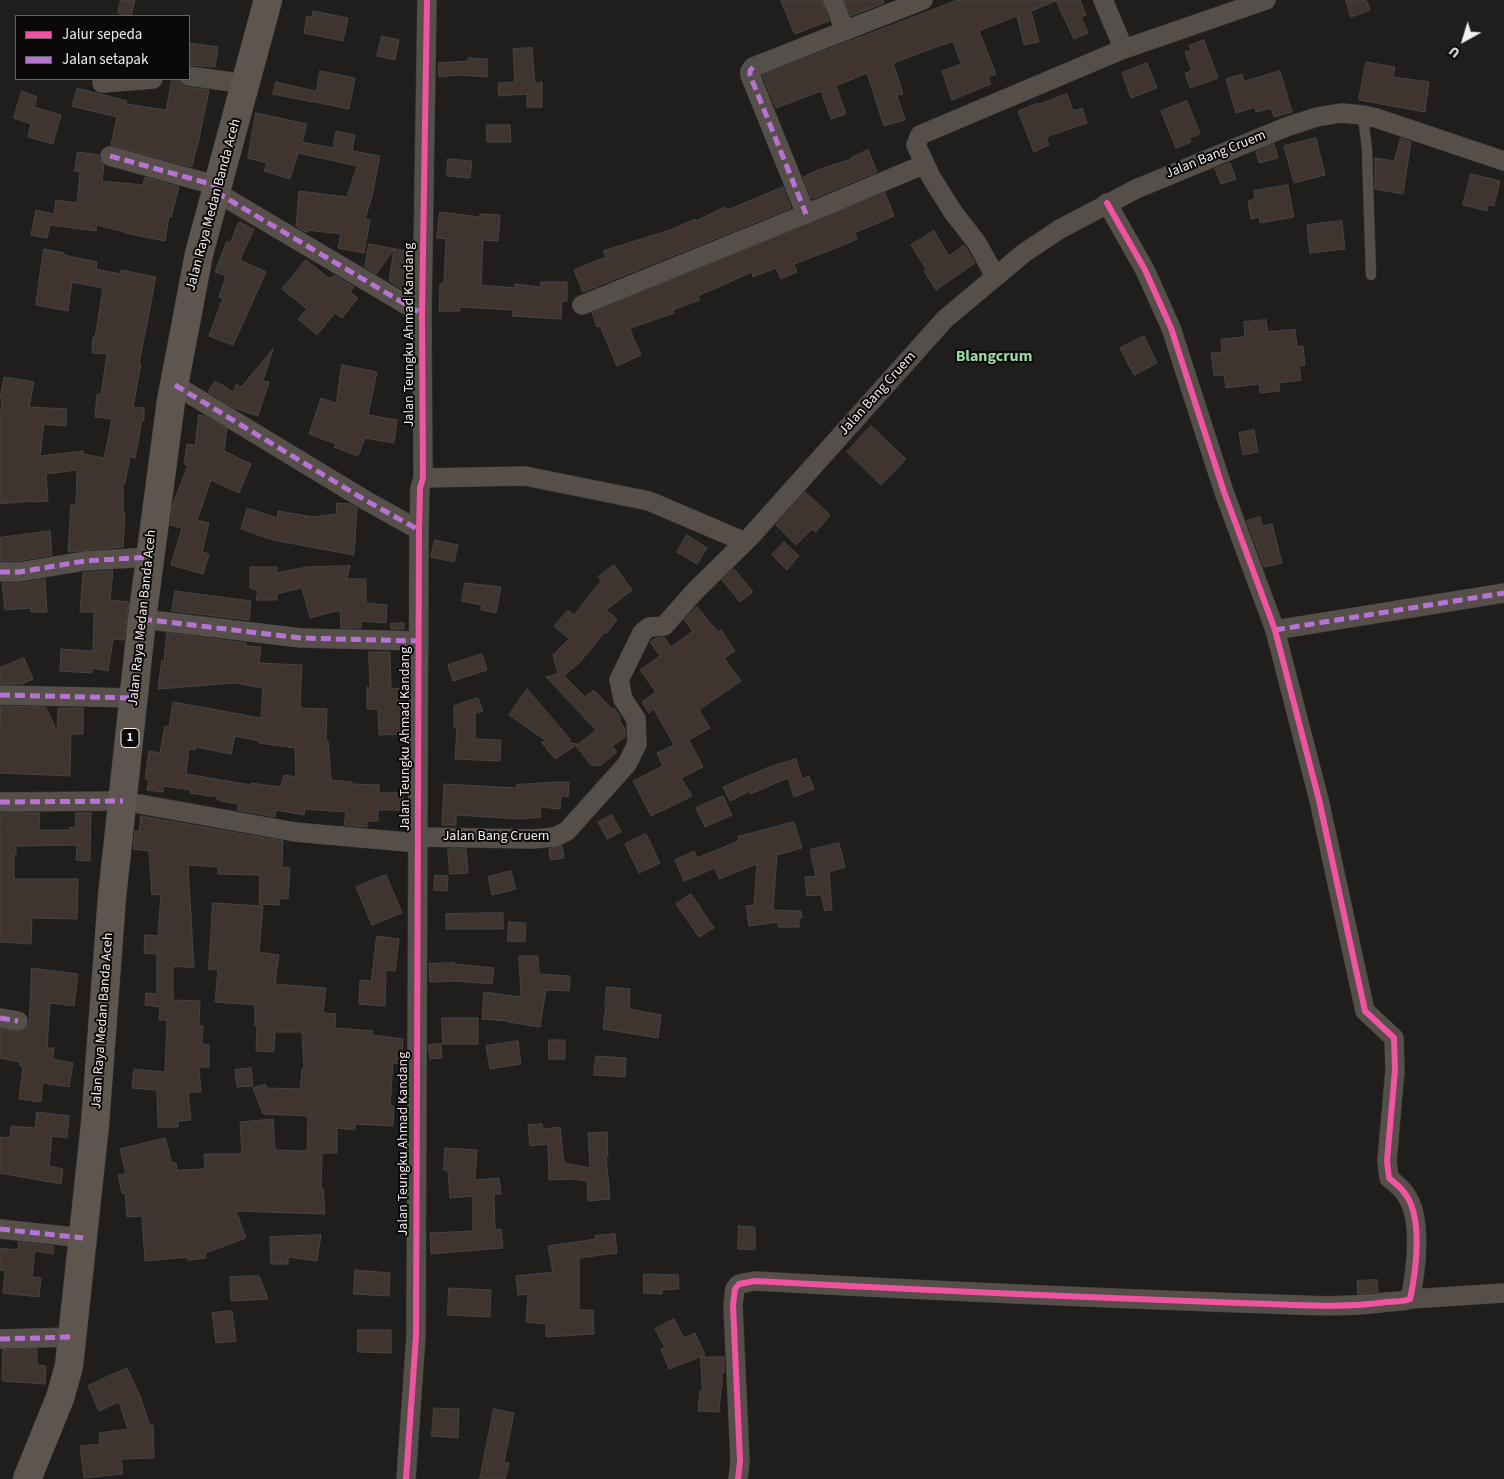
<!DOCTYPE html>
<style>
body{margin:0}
#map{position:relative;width:1504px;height:1479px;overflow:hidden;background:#201e1d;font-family:"Source Sans 3",sans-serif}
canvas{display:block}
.legend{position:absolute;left:15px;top:15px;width:175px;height:65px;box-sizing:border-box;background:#0a0808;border:1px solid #666464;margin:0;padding:6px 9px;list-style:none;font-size:15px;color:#f1eeed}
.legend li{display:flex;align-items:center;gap:10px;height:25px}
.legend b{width:25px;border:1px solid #666464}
.north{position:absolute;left:1439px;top:15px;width:50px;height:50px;-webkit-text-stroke:4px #0a0808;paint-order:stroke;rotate:219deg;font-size:14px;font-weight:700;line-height:20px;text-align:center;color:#f1eeed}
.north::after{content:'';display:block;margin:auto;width:18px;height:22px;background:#f1eeed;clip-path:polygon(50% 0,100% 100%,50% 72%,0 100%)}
</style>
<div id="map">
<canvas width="1504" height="1479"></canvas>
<ul class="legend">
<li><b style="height:6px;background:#f153a3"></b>Jalur sepeda</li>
<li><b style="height:6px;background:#b673d3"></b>Jalan setapak</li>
</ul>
<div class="north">U</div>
</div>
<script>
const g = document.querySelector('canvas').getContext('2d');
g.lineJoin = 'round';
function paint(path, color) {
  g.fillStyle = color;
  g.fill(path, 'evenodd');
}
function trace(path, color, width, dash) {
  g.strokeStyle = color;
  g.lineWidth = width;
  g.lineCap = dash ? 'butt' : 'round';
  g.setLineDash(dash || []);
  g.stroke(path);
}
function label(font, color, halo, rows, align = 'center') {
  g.font = font + ' "Source Sans 3",sans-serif';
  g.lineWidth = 4;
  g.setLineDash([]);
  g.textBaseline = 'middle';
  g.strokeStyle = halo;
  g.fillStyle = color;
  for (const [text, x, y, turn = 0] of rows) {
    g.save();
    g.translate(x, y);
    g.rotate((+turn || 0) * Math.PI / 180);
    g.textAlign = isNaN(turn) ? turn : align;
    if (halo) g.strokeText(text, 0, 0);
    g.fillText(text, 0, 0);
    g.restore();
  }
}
const building = new Path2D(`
 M121,0H135L131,16L118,13Z
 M781,0H822L829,21L795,34Z
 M845,0H883L884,3L851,16Z
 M958,0H1080L1086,15L1081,17L1088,33L1074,39L1056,1L1031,11L1039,42L1024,45L1017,16L979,31L996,74L988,77L991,84L952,100L942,71L961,64L953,41L893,63L903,94L897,95L905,120L884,126L867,73L836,86L846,114L831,119L821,91L776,108L762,75Z
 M1346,0H1366L1370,10L1351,17Z
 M313,11L348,18L343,41L304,33L307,16L312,17Z
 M382,36L399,40L395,60L377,56Z
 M1204,40L1218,78L1190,88L1185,73L1192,71L1185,52L1191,50L1189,46Z
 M189,43L218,47L215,67L189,65Z
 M532,48L535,84L542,82V107H527V94L499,96L498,83L515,82L513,49Z
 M468,58L487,59V77L458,75L439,77L438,63L468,61Z
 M1366,62L1395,67L1393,77L1429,82L1425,112L1359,100Z
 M1147,63L1157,88L1131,98L1122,73Z
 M320,71L355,78L349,109L315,102Z
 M1280,71L1292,112L1274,117L1271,108L1256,112L1255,107L1236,113L1226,79L1242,74L1244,81Z
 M172,79H178L182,85L187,87L209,90L197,149H196L192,167L111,145L117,117L72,106L77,88L127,101L126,104L166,110Z
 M276,82L315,91L313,102L273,94Z
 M22,91L37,97L34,107L61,115L53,144L28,137L31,124L14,118Z
 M1067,94L1073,111L1082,108L1087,123L1046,137L1049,145L1034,152L1018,111L1038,103L1039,104Z
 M1187,101L1200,134L1189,138L1191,142L1176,148L1161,111Z
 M256,113L307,124L302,142L333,148L336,131L355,135L352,151L380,156L372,196L365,219L370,220L364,253L338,248L341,234L308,230V232H305L296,226L299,191L347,197L357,166L298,153L290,179L264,171L267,163L248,158Z
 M487,125H510L511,142H487Z
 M1316,138L1325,175L1294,183L1284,146Z
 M1401,138L1411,142L1403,194L1375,189V158L1394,161Z
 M1274,144L1278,158L1259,163L1256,152Z
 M868,150L877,172L812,199L803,177L817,170L852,159L851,158Z
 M78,152L99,155V159L104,165L102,181L143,185L145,177L179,187L171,217L169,216L165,241L125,233V232L97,225L96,231L50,225L47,238L31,235L36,210L54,214L56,200L77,203L80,172L75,171Z
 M448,159L472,161L470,178L447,176Z
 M1230,163L1236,179L1221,184L1215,169Z
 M1471,174L1500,181L1494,206L1488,205L1487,211L1463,205Z
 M1288,185L1294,217L1260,223L1259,217L1251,219L1248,201L1255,199L1254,191Z
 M783,187L791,208L583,292L574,270L606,257L603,251L673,229L695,219L696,221L725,207L727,210Z
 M885,193L894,216L854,233L857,239L846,244L794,264L797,272L781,279L776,268L753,277L752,272L698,296L700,300L673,310L674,313L631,328L630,330L641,355L617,366L600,326L597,327L592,313Z
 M440,212L480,217V214L500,215L498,241L483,240L481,285L515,288V284L541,287V282H567V301H562L561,319L512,316L513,310L460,307V311H439L440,284H444L446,239L437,238Z
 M1342,221L1345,249L1310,253L1307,225Z
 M239,222L254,229L240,260L266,272L233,345L209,336L223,298L219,297L226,276L215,272L227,241L230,243Z
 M934,231L949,256L964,245L975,263L936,290L924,271L926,269L911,245Z
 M369,244L412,252L405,291L389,281L394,249L376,274L365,267Z
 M44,249L64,253V255L97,262L96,269L120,274L121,270L156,277L139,364H141L133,407L144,408V421L142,420L135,458L130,457L125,483H123V513H125L123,547L68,552L71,505H76L77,470L46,474L48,501L32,502V501L0,504V420L2,399L0,398L4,377L34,382L29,407L67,409L66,426L44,424L40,456L83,451V454L104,458L112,419L95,417L97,394H101L107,354L92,353L93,337L95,338L103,288L72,282L68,311L36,305Z
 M306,260L330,279L334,275L354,287L350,292L358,298L342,318L335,313L317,335L298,319L307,309L282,289Z
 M1266,320L1268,332L1295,329L1297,347L1303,346L1305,365L1299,366L1301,380L1279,383L1280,391L1260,393L1259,384L1226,388L1224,375L1214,376L1211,353L1222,352L1221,339L1245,337L1244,322Z
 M1144,336L1157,363L1134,375L1120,348Z
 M273,349L263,381L269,382L258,416L234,408L208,392L215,381L234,392L236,384L241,387Z
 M342,365L377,372L368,415L397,420L394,443L365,438L358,456L334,447L336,444L309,434L321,398L336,403Z
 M199,415L205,416L227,429L224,451L251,464L239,493L211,480L197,520L209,523L202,552L209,554L203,574L171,565L182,528L170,525L173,504L188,465L184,464L187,444L195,445Z
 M871,426L906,459L881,485L847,452Z
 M1254,430L1258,452L1243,455L1239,433Z
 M805,492L830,515L816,532L812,529L796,545L776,525Z
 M337,503L350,504L357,508L354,555L273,540L241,529L247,508L277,518L278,511L313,517L336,514Z
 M1260,517L1262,526L1272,524L1282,563L1264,567L1247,521Z
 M50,531L52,555L18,561H0V538Z
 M687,535L707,548L697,564L677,552Z
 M435,540L458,545L454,562L431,557Z
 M784,542L799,556L787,570L772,555Z
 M614,565L632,590L606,610L617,619L607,633L605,632L580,662L564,676L585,697L594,690L612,709L614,708L621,718L619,720L625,729V737L612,746L617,752L600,766L591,765L576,746L596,730L546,677L558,674L553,655L569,639L554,626L568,610L574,615L601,581L598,577Z
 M350,566L347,579H366V603L387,605L386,623L361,621V628H341L340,610L310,618L302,588L277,594V600H256L258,590L250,588V567H277V573L307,567Z
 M734,569L753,592L740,602L722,580Z
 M113,571L110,600L129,602L124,640L113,639L108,671L92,668V673L60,671L61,649L93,651L94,612H80L83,573Z
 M45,579L47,612H31V608L5,610L2,583H21Z
 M465,583L501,587L496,613L481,610L482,605L462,601Z
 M175,591L251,601L249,620L172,611Z
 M697,607L718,632L721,630L735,651L724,658L741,681L699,710L710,728L689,740L703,767L681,778L692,796L651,816L633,781L663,766L657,753L674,745L654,709L649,713L642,702L656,692L640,670L660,656L650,642L656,638L664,637L671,647L693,631L684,620Z
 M404,623V629H391L390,624Z
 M167,633L246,643V646L261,647L259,663L302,665L300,708L327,709L326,741H328L331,780L352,782V784L379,785V793H403V810H378V821H367V827L344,825L346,812L305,809L304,815L276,810L275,817L237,810L238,804L220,801V800L217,799V797L190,793L191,790L164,786L163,792L147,790L149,779H145L149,751L160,753L165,726L169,727L173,702L261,718L263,688L235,683L158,689L162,660L164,661ZM235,736L260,741L259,743L295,748L296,777L284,775L281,787L251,783V785L186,774L189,749L195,750V747L231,754Z
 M369,652H390L391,688L403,689V713H406L407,734L379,735L378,709H367V687L370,688Z
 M482,654L487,670L453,681L448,665Z
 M24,658L33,679L22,684H1L0,668Z
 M527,689L570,739V743L578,744L555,759L541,742H548L509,715Z
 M478,698L483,711L475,713V739L501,740L500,761L455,759L457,727H454V706Z
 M1,706L46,707L57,732L58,708H83V734H71L70,776L0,773Z
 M796,759L802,779L809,776L814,789L794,797L788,778L750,794L749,791L730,801L723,787L769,767Z
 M555,782H569L568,797L561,796L560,809L540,807L541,817L521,819L456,815V825H442L444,784L517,788V785Z
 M723,796L732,815L705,827L696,808Z
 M1,813H40L39,830H70V827L75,828L76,813H91L90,861L76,860L77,845L16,846V854H14V879H78L77,919L32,918L31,944L0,942V827Z
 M612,815L621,832L607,839L598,822Z
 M141,816L283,841L282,867L290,868L288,899L279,898V905L259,904L260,875L218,874V867L188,865L194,968L173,966V1000L200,1001L199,1025L203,1026L202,1044L209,1045V1067H199L201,1092H188L191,1120L178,1121V1127H158L157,1090L132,1088L134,1069L165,1072L167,1020H159L160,1007L145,1005L146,993L157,994V954L144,953L145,935L158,936L161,894L152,895L149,851L133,849L135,831H139Z
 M794,822L802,848L777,855L773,910L801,911L802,918H799V927H778V922L749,926L746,906L754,905L757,864L719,879L715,868L684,881L675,860L694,851L697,858L739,841L738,837Z
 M646,834L660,863L639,873L625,844Z
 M839,843L845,867L829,872L832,910L825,911L821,895L807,896L805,877L816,876L810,850Z
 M562,846L564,858L550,860L549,849Z
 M448,849H466L468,873L450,874Z
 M511,871L516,889L492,895L488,877Z
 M386,875L402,913L372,925L356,887Z
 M435,875L448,876L447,891L434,890Z
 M691,894L714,928L699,937L676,904Z
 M213,903L263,906L259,952L279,955L275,984L326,988L323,1013L336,1014L335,1028L373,1031L372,1035L403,1039L401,1064L393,1063L390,1106H394L393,1126L355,1124V1130L337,1128V1153H322L321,1188H323L325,1214L236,1211L246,1238L205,1253L206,1258L188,1260V1257L145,1261L142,1216L127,1217L125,1193H122L118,1175L126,1174L120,1149L165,1138L172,1163H176L177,1170L205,1169L204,1154H242L240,1122L273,1119L275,1150L307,1151L308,1116L263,1114L253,1088L265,1084L267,1088L300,1089L302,1069H304L302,1032H275L274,1052L256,1051L257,1026H255V1005L215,1002L218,970L209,969Z
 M503,913V929H446V914Z
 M509,922L526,923L525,942L508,941Z
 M377,936L399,939L395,971L386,970L385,1006L359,1004L360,980L371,981Z
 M519,956H538L539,974L570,976L569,991L546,990L540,1027L508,1022V1021L482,1019L484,992L521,997Z
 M454,963V964L494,968L492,984L456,981L430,982L429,964Z
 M32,968L78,974L74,1006L50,1003L47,1048H54L53,1059L73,1063L69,1087L43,1083L41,1102L19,1099L23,1067L20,1066V1062L0,1058V1029L21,1032L26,1028L29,1023Z
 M607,987L630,989L629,1009L661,1015L658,1038L603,1029L606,1006L605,1005Z
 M442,1018H478V1044H443Z
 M549,1040H565V1059H549Z
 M518,1041L521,1064L490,1069L486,1046Z
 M441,1044L442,1058L430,1059L428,1045Z
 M596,1056L626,1058L625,1077L594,1075Z
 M251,1068L253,1086L237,1087L235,1070Z
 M37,1112L69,1116L67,1138L52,1136L49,1166L63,1169L61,1184L0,1173V1137L10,1138L11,1126L35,1128Z
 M542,1124L543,1129L560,1127L564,1163L590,1168L588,1133L607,1132L608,1156H606L610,1199L588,1201L587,1181L574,1179L549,1180L548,1144L530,1146L528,1125Z
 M445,1148L477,1150L475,1180L499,1178L501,1194H494L495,1230L501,1229L503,1248L431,1254L430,1233L473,1231V1196L450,1198L448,1171L444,1170Z
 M739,1226L755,1227V1250L738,1249Z
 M615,1234L617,1253L579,1258V1310H593L594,1334L546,1337V1324L526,1322L528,1294L518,1295L516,1276L553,1272L548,1246L596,1239L595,1236Z
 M321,1235L317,1261L288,1257V1264H271L270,1237Z
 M19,1242L54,1246L53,1254L35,1251L32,1277L41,1278L39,1297L3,1293L5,1271L0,1270V1248L18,1250Z
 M355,1270L390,1273L389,1296L354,1294Z
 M644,1274L678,1275L679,1289L662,1290V1294L644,1293Z
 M259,1276L268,1299L231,1301L230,1277Z
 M1377,1280L1378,1292L1358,1294L1357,1281Z
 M449,1288L491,1290L490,1317L448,1315Z
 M232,1311L236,1341L216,1343L212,1313Z
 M674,1319L684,1338L695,1333L705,1355L669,1369L661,1349L665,1347L655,1329Z
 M358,1330H391V1353L358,1352Z
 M37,1349V1365L46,1366L45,1384L2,1381L3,1350Z
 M701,1357H724V1373H722V1388H721L719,1412L698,1411L700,1391H702Z
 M127,1368L140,1396L150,1426L153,1425L154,1458L121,1459L123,1474L84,1478L80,1446L100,1444L99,1433L128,1429L119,1402L99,1411L88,1386Z
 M434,1408L459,1409L458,1438L432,1436Z
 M494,1409L514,1413L504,1462L509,1463L505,1479H480Z`);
paint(building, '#40342f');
trace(building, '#464444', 1);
const service = new Path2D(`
 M1363,115L1367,150L1371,275`);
const minor = new Path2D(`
 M833,0L845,31
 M1121,50L1266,0
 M189,76L246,84
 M102,83L153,79
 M110,156L218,186
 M216,192L422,314
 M806,214L750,75V71L753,67L923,0
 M995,276L977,243L953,212L931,177L916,145L920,135L1121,50L1120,40L1103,0
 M582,305L806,214L925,164
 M175,385L365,500L419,530
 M423,478L525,476L649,501L745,542
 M0,572H19L85,561L149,557
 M142,619L301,638L419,641
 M1275,630L1504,593
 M0,695L134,698
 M0,802L123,801L295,832L418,843
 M418,837L532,839L555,837L567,831L627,764L637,744L636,719L623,699L619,680L642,633L649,627L664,626L695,591L750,537L945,319L1024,253L1060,229L1136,189L1286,127L1317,117L1341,113L1363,115L1376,118L1504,161
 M0,1018L18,1021
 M0,1229L83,1238
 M1410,1299L1504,1293
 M0,1339L72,1337
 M406,1479L416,1336L419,530L420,488L423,478L422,314L427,0
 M738,1479L740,1461L733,1305L735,1289L739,1284L755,1281C917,1290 1078,1297 1240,1303C1288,1304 1339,1309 1387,1302C1395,1301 1403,1302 1410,1299C1416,1272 1423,1219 1406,1195C1402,1188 1395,1183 1389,1178L1387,1161L1395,1070L1394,1038L1365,1011L1319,800L1275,630L1224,492L1171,328L1145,270L1107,203`);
const trunk = new Path2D(`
 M27,1479L60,1398L69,1366L95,1124L112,897L142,619L171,401L199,254L268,0`);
trace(service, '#3c3b3b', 11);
trace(minor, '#3c3b3b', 20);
trace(trunk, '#3c3b3b', 29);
trace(service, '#564e48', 10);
trace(minor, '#564e48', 19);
trace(trunk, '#5e564e', 28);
trace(new Path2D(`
 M753,67L750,71V75L806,214
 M110,156L218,186
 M216,192L422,314
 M175,385L365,500L419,530
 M0,572H19L85,561L149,557
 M142,619L301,638L419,641
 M1275,630L1504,593
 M0,695L134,698
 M0,802L123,801
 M0,1018L18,1021
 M0,1229L83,1238
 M0,1339L72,1337`), '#b673d3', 5, [10, 5]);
trace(new Path2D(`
 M406,1479L416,1336L419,530L420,488L423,478L422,314L427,0
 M738,1479L740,1461L733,1305L735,1289L739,1284L755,1281C917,1290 1078,1297 1240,1303C1288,1304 1339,1309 1387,1302C1395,1301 1403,1302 1410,1299C1416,1272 1423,1219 1406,1195C1402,1188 1395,1183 1389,1178L1387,1161L1395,1070L1394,1038L1365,1011L1319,800L1275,630L1224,492L1171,328L1145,270L1107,203`), '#f153a3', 6);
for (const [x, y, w] of [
 [130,738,18]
]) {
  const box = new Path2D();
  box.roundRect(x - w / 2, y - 9.5, w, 19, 4);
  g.fillStyle = '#0a0808';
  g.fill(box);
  trace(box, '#f1eeed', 1);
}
label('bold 12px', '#f1eeed', null, [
 ["1",130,738]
]);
label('14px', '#f1eeed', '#0a0808', [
 ["Jalan Bang Cruem",1216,155,-22],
 ["Jalan Raya Medan Banda Aceh",214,205,-75],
 ["Jalan Teungku Ahmad Kandang",410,335,-90],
 ["Jalan Bang Cruem",878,394,-48],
 ["Jalan Raya Medan Banda Aceh",143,618,-84],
 ["Jalan Teungku Ahmad Kandang",406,739,-90],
 ["Jalan Bang Cruem",496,837],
 ["Jalan Raya Medan Banda Aceh",103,1021,-86],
 ["Jalan Teungku Ahmad Kandang",404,1144,-90]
]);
label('bold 16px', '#99d9a2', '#0a0808', [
 ["Blangcrum",994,357]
]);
</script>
